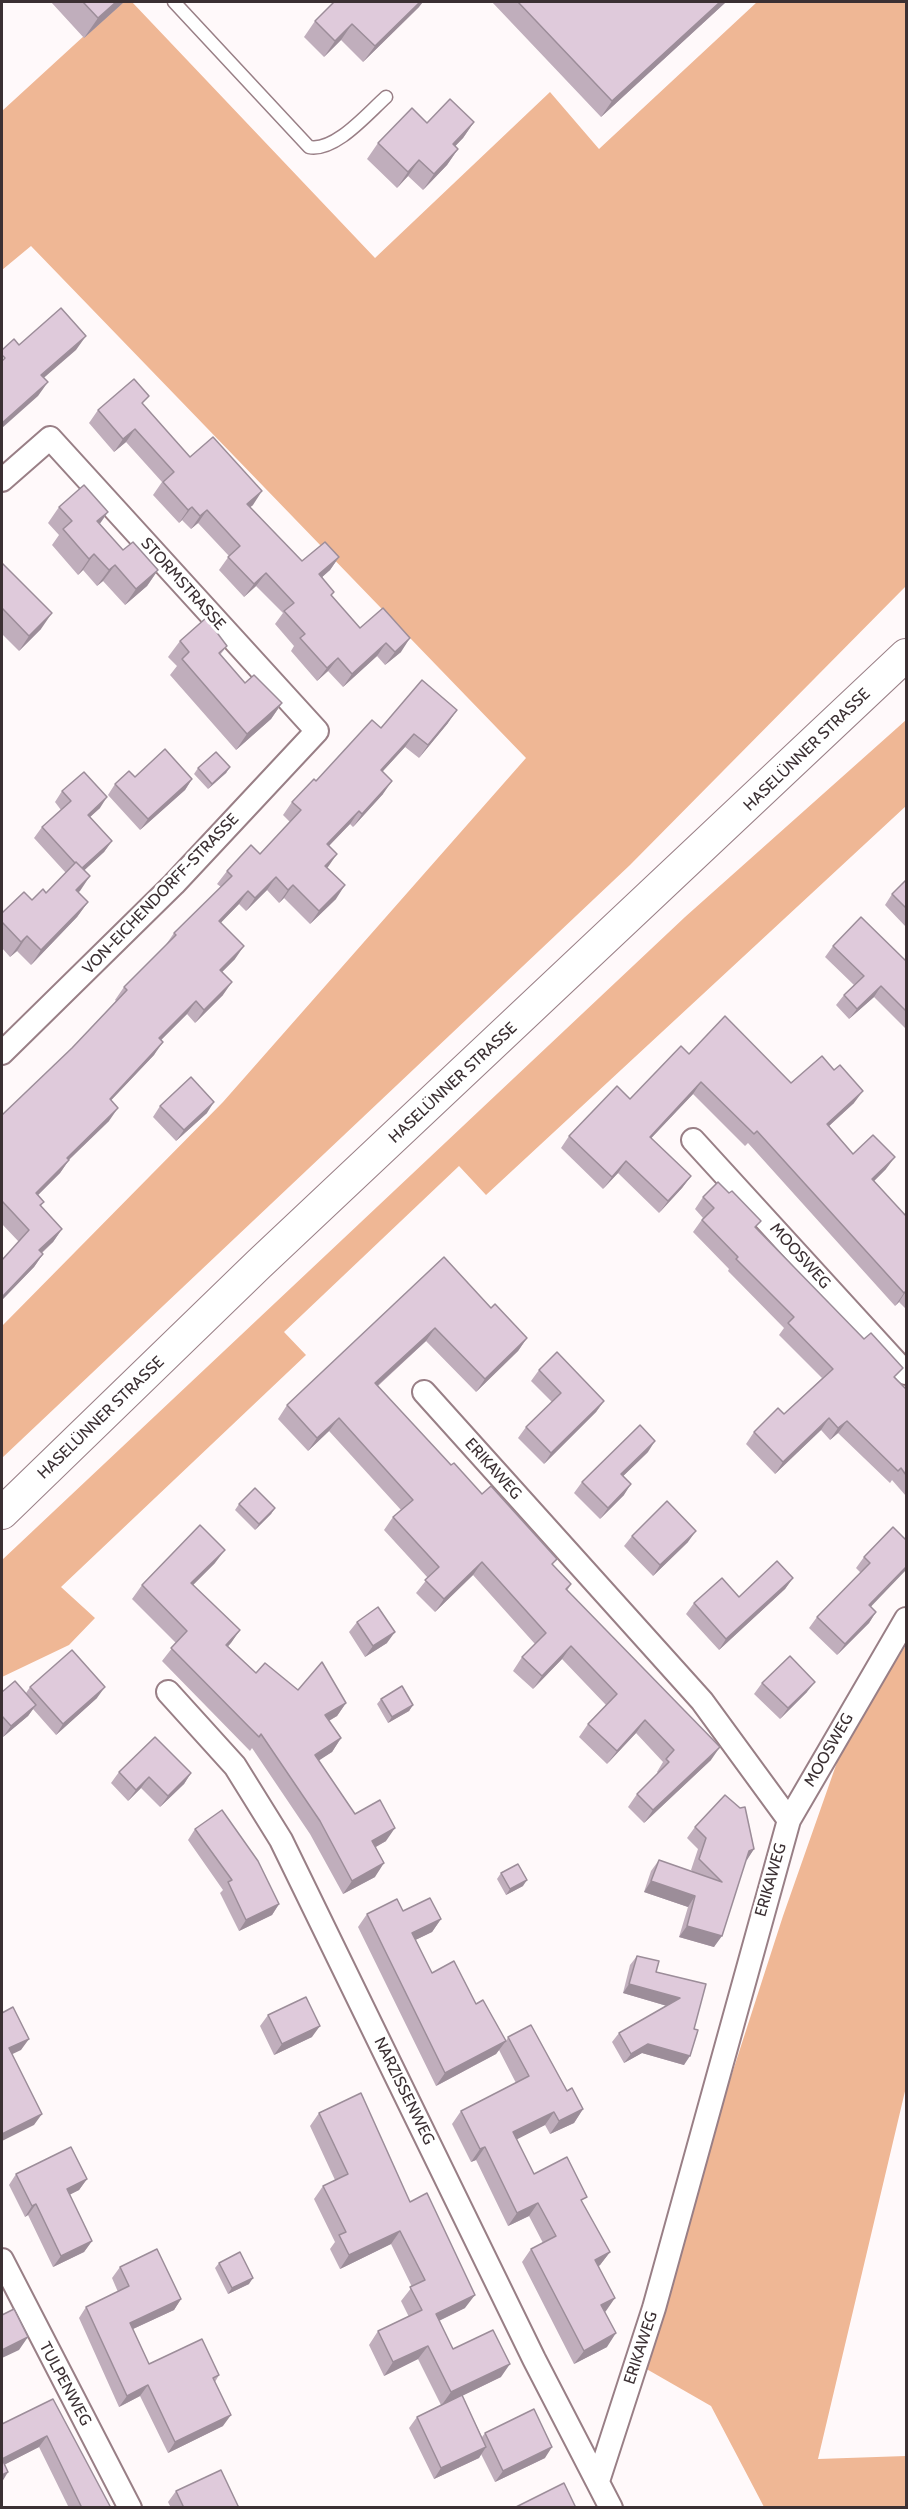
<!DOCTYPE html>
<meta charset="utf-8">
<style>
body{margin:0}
#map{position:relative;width:908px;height:2509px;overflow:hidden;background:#fff9fa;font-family:Cabin,sans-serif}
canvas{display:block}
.frame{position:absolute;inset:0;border:3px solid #3b3033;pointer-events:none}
</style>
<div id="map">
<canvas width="908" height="2509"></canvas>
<div class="frame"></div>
</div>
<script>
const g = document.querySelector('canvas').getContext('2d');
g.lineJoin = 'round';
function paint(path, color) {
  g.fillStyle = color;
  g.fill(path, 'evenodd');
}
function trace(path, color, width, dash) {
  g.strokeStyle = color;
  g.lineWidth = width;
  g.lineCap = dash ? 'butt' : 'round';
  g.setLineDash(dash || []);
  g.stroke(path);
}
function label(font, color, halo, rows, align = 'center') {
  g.font = font + ' Cabin,sans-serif';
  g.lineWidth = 6;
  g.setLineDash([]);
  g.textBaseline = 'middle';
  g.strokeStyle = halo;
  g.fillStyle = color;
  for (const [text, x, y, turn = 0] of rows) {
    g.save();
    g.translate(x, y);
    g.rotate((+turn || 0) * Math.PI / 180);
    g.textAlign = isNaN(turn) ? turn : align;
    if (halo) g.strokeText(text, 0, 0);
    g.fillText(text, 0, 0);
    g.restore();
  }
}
paint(new Path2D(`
 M121,2H132L375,258L550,92L599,149L757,2H906V586L630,865L2,1458V1326L223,1102L526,758L31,246L2,270V111Z
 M906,720V806L486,1195L459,1166L284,1332L306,1355L61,1587L95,1618L69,1645L2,1677V1560L685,917Z
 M906,1645V2087L818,2459L906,2456V2507H764L711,2406L643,2367L697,2182L783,1916L842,1748Z`), '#efb795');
const lane = new Path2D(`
 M174,2L309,147C335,152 367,114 386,97`);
const street = new Path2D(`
 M2,480L50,438L317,731L174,884L2,1053
 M693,1140L906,1373
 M424,1392L702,1701L789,1820
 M168,1692L235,1766L281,1840L534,2359L611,2508
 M2,2260L130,2508
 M598,2481L654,2308L789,1820L906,1619`);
const secondary = new Path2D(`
 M2,1513L259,1264L906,655`);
trace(lane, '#997f86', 15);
trace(street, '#997f86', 26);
trace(secondary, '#997f86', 34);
trace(lane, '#fff', 12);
trace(street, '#fff', 22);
trace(secondary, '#fff', 32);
paint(new Path2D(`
 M51,2H124L84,38Z
 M492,2H726L601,117Z
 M419,7L363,62L341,40L324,57L304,37L315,21Z
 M474,122L463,138L455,146L458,149L447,165L423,190L408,176L397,188L367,159L378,143L427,123Z
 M144,405L190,457L253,505L250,507L302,561L339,557L330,570L322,577L332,596L360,628L401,652L385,665L377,656L343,687L328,671L317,681L291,651L294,646L275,624L283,613L256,586L244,597L219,570L229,556L198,523L191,529L182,520L179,523L153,495L162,482L126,442L114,452L89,423L98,410Z
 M59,507L100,524L123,550L158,570L147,586L125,605L103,581L97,586L83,570L78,575L52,545L59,535L48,523Z
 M2,563L41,629L19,651L2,634Z
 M180,641L227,646L220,655L245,683L282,703L271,719L236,750L170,675L177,666L168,657Z
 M448,723L419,758L405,747L382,772L383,794L353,827L350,824L329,846L327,868L336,899L310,924L284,898L279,903L267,890L246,911L239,904L221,922L235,959L222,972L223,995L195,1023L187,1014L161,1040L154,1055L111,1100L109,1121L69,1160L60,1173L38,1195L44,1202L41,1206L62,1229L53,1242L42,1253L43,1254L34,1267L2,1300V1260L19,1242L2,1224V1115L72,1048L116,1001L115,1000L124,987L165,946L174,933L221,887L217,884L227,871L260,854L290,822L283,815L292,802L316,781L381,728Z
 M230,767L226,773L208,789L194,774L198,768Z
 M192,779L185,790L140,830L108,795L115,784Z
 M62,791L100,808L90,817L112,841L104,852L84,870L78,892L88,902L77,917L31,965L17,951L10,957L2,948V913L46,893L66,873L34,838L42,827L61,810L55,802Z
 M906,880V927L885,905L892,894Z
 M833,946L906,961V1029L874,997L849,1019L836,1005L844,995L854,985L825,957Z
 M689,1054L791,1083L854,1103L829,1126L853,1154L886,1169L874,1181L906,1216V1309L899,1302L895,1306L748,1143L745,1146L693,1094L651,1138L691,1176L682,1188L659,1213L618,1173L603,1189L561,1148L569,1136L630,1099Z
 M160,1106L207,1113L176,1141L153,1117Z
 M703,1197L756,1228L896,1378L906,1389V1496L892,1480L890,1483L838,1433L830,1440L821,1430L775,1474L746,1444L754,1432L784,1414L822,1378L779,1335L784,1328L728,1271L729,1269L693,1232L703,1218L695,1209Z
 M444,1257L491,1308L527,1338L518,1351L476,1392L426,1341L378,1386L451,1465L482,1494L571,1584L567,1591L711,1760L644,1823L628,1807L637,1794L658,1773L657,1772L663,1762L636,1733L607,1764L579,1737L588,1724L606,1705L562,1659L533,1689L513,1671L522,1657L535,1644L473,1575L435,1612L416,1593L428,1578L384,1530L393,1517L401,1510L329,1431L308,1451L278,1419L287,1405Z
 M539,1370L604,1401L596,1412L544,1464L518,1438L526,1427L552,1402L531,1381Z
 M648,1452L623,1476L624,1495L600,1519L574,1493L582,1482Z
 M239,1504L275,1508L271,1514L255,1530L235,1510Z
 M893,1527L871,1607L876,1612L869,1623L837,1655L809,1628L817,1617L861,1573L856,1568L864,1557Z
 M632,1536L688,1542L653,1576L624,1546Z
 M215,1563L193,1585L240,1630L228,1646L256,1673L298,1690L346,1703L337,1716L329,1721L341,1738L332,1752L318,1760L355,1814L386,1841L376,1847L375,1877L343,1894L310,1834L252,1748L250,1751L162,1661L176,1643L132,1599L142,1585Z
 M793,1578L785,1589L719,1650L686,1614L694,1603L739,1597Z
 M357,1622L387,1643L365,1657L349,1632Z
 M762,1683L807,1692L780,1719L754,1694Z
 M30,1687L97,1698L56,1735L33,1709L28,1716L3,1737L2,1736V1692L26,1693Z
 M381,1699L413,1705L409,1711L388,1723L377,1704Z
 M119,1772L191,1773L184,1784L160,1807L141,1788L128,1801L111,1783Z
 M695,1827L754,1849L746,1860L714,1947L679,1937L688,1907L644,1892L651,1871L659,1860L693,1872L691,1870L698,1849L687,1838Z
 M195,1829L279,1904L272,1915L239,1931L220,1893L223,1890L188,1840Z
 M501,1873L523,1886L506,1895L497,1879Z
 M403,1911L441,1919L432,1932L415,1940L432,1973L476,2004L506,2041L508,2037L567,2091L583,2109L574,2123L550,2134L545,2125L516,2139L534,2174L583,2204L610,2252L600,2265L599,2266L606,2311L605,2312L607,2347L574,2364L522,2262L531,2249L543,2243L529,2216L508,2226L476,2160L471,2162L452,2124L461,2111L516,2083L499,2050L496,2054L436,2086L358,1927L367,1914Z
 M637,1956L656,1972L706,1984L684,2065L642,2053L624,2063L612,2042L619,2033L667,2006L623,1993L630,1965Z
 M268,2015L312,2037L274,2055L260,2026Z
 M319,2113L410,2202L465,2308L439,2321L453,2349L501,2377L462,2396L482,2437L485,2433L545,2458L495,2482L481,2454L479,2458L434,2479L409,2428L417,2417L441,2405L418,2359L384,2376L369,2345L378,2331L409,2317L401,2301L412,2287L391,2244L340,2269L330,2249L335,2242L314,2199L323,2186L335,2180L310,2126Z
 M16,2174L87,2179L79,2190L69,2195L92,2241L84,2252L53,2267L28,2215L25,2217L9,2185Z
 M219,2263L249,2284L228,2294L215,2268Z
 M120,2267L181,2299L174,2310L133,2329L149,2364L219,2375L215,2382L223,2426L168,2453L140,2396L119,2407L79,2318L86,2307L118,2292L112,2278Z
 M53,2399L111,2508H69L39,2447L5,2464L2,2482V2424Z
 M176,2491L239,2508H171L168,2502Z`), '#c0aebc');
paint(new Path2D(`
 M116,2H124L84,38L98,18Z
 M420,2H423L419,7L363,62L375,46Z
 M720,2H726L601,117L612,101Z
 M352,24L341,40L324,57L335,41Z
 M474,122L463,138L442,160L453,144Z
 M458,149L447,165L423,190L434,174Z
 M419,160L408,176L397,188L408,172Z
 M86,336L76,350L31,389L41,375Z
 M48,382L38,396L2,428V423Z
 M135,429L126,442L114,452L123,439Z
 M262,491L253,505L238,517L247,504Z
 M192,507L182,520L179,523L188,510Z
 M207,510L198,523L191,529L200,516Z
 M108,512L97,528V521Z
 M94,554L83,570L78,575L89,559Z
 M339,557L330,570L310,588L319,574Z
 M115,565L103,581L97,586L109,570Z
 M158,570L147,586L125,605L136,589Z
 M266,573L256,586L244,597L254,584Z
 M52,613L41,629L19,651L29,636Z
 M410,638L401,652L385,665L395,652Z
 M386,643L377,656L343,687L352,674Z
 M338,658L328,671L317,681L327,668Z
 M282,703L271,719L236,750L247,734Z
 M457,710L448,723L419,758L428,745Z
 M414,734L405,747L372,783L381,770Z
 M230,767L226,773L208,789L212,784Z
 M192,779L185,790L140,830L148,819Z
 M392,781L383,794L353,827L362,814Z
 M107,797L100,808L80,826L88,815Z
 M359,811L350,824L318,857L327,844Z
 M112,841L104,852L74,880L81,869Z
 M337,854L328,867L316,879L325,866Z
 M90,876L80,891L65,905L76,890Z
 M276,877L267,890L246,911L255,898Z
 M293,885L284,898L279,903L288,890Z
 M345,885L336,899L310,924L319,911Z
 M248,891L239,904L210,934L219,921Z
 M88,902L77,917L31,965L41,950Z
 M27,936L17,951L10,957L21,942Z
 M244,946L235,959L211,983L220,970Z
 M232,982L223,995L195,1023L204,1010Z
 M881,986L874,997L849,1019L857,1009Z
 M196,1001L187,1014L150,1051L159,1038Z
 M163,1042L154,1055L100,1112L110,1099Z
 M701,1082L693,1094L641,1149L650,1137Z
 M863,1091L854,1103L818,1136L827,1124Z
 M214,1102L207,1113L176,1141L184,1130Z
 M118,1108L109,1121L57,1171L67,1158Z
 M895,1157L886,1169L864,1191L872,1179Z
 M69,1160L60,1173L27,1206L36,1193Z
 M626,1161L618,1173L603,1189L612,1177Z
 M691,1176L682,1188L659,1213L668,1201Z
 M62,1229L53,1242L30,1263L39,1250Z
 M43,1254L34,1267L2,1300V1297Z
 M906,1291L899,1302L895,1306L904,1293Z
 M435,1328L426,1341L366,1396L375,1383Z
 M527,1338L518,1351L476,1392L485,1379Z
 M604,1401L596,1412L544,1464L551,1453Z
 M339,1418L329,1431L308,1451L317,1438Z
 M829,1418L821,1430L775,1474L783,1462Z
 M847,1421L838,1433L830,1440L838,1428Z
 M655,1441L648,1452L614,1485L621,1474Z
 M631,1484L624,1495L600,1519L608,1508Z
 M275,1508L271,1514L255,1530L259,1524Z
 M696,1531L688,1542L653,1576L660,1565Z
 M225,1550L215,1563L182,1596L191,1583Z
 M482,1562L473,1575L435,1612L444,1599Z
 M906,1567V1570L862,1616L869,1605Z
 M793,1578L785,1589L719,1650L726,1639Z
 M876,1612L869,1623L837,1655L845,1644Z
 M240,1630L231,1643L217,1658L226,1645Z
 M395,1632L387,1643L365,1657L373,1646Z
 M571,1646L562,1659L533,1689L542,1676Z
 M815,1682L807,1692L780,1719L788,1708Z
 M105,1687L97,1698L56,1735L63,1724Z
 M346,1703L337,1716L316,1728L325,1715Z
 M36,1705L28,1716L3,1737L11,1726Z
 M413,1705L409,1711L388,1723L392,1717Z
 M645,1720L636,1733L607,1764L617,1751Z
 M341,1738L332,1752L306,1769L315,1755Z
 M720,1747L711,1760L644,1823L653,1810Z
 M191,1773L184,1784L160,1807L168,1796Z
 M149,1777L141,1788L128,1801L136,1790Z
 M395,1828L386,1841L363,1854L372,1841Z
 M754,1849L747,1860L741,1862L749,1851Z
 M384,1863L375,1877L343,1894L352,1881Z
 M527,1880L523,1886L506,1895L510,1889Z
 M651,1881L695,1896L688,1907L644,1892Z
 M279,1904L272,1915L239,1931L246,1920Z
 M441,1919L432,1932L403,1946L412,1933Z
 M687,1926L722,1936L714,1947L679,1937Z
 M629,1984L680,1998L674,2008L623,1993Z
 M320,2026L312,2037L274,2055L282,2044Z
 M29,2039L21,2050L2,2059L9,2048Z
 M506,2041L496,2054L436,2086L445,2073Z
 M648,2044L690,2056L684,2065L642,2053L624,2063L631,2054Z
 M583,2109L574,2123L550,2134L559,2121Z
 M554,2112L545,2125L504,2146L513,2132Z
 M42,2114L34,2125L2,2141V2134Z
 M485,2147L476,2160L471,2162L480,2149Z
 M87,2179L79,2190L59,2200L67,2189Z
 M538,2203L529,2216L508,2226L517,2213Z
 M36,2204L28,2215L25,2217L32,2206Z
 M400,2231L391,2244L340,2269L349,2255Z
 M92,2241L84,2252L53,2267L61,2256Z
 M610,2252L600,2265L586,2273L595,2260Z
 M253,2278L249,2284L228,2294L232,2288Z
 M475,2295L465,2308L426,2327L436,2314Z
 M615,2298L606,2311L592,2318L601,2305Z
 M181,2299L174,2310L122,2334L130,2323Z
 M616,2333L607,2347L574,2364L584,2351Z
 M28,2337L19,2350L2,2358V2350Z
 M428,2346L418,2359L384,2376L393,2362Z
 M510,2364L501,2377L441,2406L451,2392Z
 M148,2385L140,2396L119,2407L127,2396Z
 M231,2415L223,2426L168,2453L175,2442Z
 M47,2436L39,2447L2,2466V2459Z
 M486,2447L479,2458L434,2479L441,2468Z
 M552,2447L545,2458L495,2482L503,2471Z
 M8,2472L2,2482V2475Z`), '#9c8d99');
const building = new Path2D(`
 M83,2H116L98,18Z
 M334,2H420L375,46L352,24L335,41L315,21Z
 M518,2H720L612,101Z
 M450,99L474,122L453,144L458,149L434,174L419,160L408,172L378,143L412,108L427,123Z
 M61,308L86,336L41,375L48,382L2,423V361L5,358L2,355V350L14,339L19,345Z
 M134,379L149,396L142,403L190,457L213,437L262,491L247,504L302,561L325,542L339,557L319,574L334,592L331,595L360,628L383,608L410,638L395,652L386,643L352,674L338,658L327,668L300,638L305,634L284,611L294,603L266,573L254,584L228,557L240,546L207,510L200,516L192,507L188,510L163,482L174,472L135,429L123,439L98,410Z
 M84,485L108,512L97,521L123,550L133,542L158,570L136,589L115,565L109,570L94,554L89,559L63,529L72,521L59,507Z
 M2,563L52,613L29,636L2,608Z
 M206,618L227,646L219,653L245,683L254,675L282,703L247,734L182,659L189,652L180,641Z
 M422,680L457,710L428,745L414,734L381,770L392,781L362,814L359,811L327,844L337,854L325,866L345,885L319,911L293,885L288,890L276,877L255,898L248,891L219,921L244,946L220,970L232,982L204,1010L196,1001L159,1038L163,1042L110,1099L118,1108L67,1158L69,1160L36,1193L44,1202L40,1205L62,1229L39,1250L43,1254L2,1297V1260L29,1230L2,1201V1115L72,1048L127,990L124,987L176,935L174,933L232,876L227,871L251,845L260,854L301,810L292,802L314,779L316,781L372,720L381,728Z
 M165,749L192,779L148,819L115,784L129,771L135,777Z
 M216,752L230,767L212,784L198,768Z
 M84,772L107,797L88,815L112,841L82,868L76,862L75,863L42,827L71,801L62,791Z
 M76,862L90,876L76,890L88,902L41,950L27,936L21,942L2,922V913L24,892L32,900L43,889L46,893Z
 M906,880V908L892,894Z
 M861,917L906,961V1011L881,986L857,1009L844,995L864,976L833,946Z
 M725,1016L791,1083L822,1056L834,1070L840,1065L863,1091L827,1124L853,1154L873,1135L895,1157L872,1179L906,1216V1291L904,1293L757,1131L754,1134L701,1082L650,1137L691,1176L668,1201L626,1161L612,1177L569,1136L617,1086L630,1099L681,1046L689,1054Z
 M191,1077L214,1102L184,1130L160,1106Z
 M718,1182L729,1193L732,1191L761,1221L755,1227L864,1339L871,1333L903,1368L894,1377L906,1389V1475L901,1468L898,1471L847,1421L838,1428L829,1418L783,1462L754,1432L778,1408L784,1414L833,1369L788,1323L794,1317L736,1259L738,1257L702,1220L714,1208L703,1197Z
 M444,1257L491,1308L495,1304L527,1338L485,1379L435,1328L375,1383L451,1465L454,1463L482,1494L491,1486L557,1559L552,1564L571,1584L566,1589L720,1747L653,1810L637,1794L669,1762L666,1759L674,1750L645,1720L617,1751L588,1724L617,1694L571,1646L542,1676L522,1657L546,1633L482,1562L444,1599L425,1580L439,1567L393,1517L413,1500L339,1418L317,1438L287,1405Z
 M557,1352L604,1401L551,1453L526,1427L561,1393L539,1370Z
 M640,1425L655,1441L621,1474L631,1484L608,1508L582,1482Z
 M255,1488L275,1508L259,1524L239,1504Z
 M667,1501L696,1531L660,1565L632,1536Z
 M200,1525L225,1550L191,1583L240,1630L226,1645L256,1673L265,1663L298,1690L322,1662L346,1703L325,1715L341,1738L315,1755L355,1814L380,1800L395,1828L372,1841L384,1863L352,1881L320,1821L261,1734L259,1737L171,1648L187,1631L142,1585Z
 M893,1527L906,1540V1567L869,1605L876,1612L845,1644L817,1617L870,1563L864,1557Z
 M777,1561L793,1578L726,1639L694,1603L722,1578L739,1597Z
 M378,1607L395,1632L373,1646L357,1622Z
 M72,1650L105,1687L63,1724L30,1687Z
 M790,1656L815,1682L788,1708L762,1683Z
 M15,1681L36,1705L11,1726L2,1716V1692Z
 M402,1686L413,1705L392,1717L381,1699Z
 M155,1737L191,1773L168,1796L149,1777L136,1790L119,1772Z
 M725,1795L740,1808L745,1807L754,1849L749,1851L722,1936L687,1926L695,1896L651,1881L659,1860L722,1882L699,1859L706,1838L695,1827Z
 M222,1810L258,1861L279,1904L246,1920L228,1882L232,1880L195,1829Z
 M518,1864L527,1880L510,1889L501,1873Z
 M430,1898L441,1919L412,1933L432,1973L454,1961L476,2004L483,2000L506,2041L445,2073L367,1914L397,1899L403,1911Z
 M637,1956L659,1961L656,1972L706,1984L694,2029L698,2030L690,2056L648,2044L631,2054L619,2033L680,1998L629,1984Z
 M306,1997L320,2026L282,2044L268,2015Z
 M13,2007L29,2039L9,2048L42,2114L2,2134V2013Z
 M531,2025L567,2091L572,2088L583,2109L559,2121L554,2112L513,2132L534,2174L567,2157L587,2197L581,2200L610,2252L595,2260L615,2298L601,2305L616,2333L584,2351L531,2249L556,2236L538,2203L517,2213L485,2147L480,2149L461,2111L529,2076L508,2037Z
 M361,2093L410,2202L427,2193L475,2295L436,2314L453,2349L493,2330L510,2364L451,2392L428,2346L393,2362L378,2331L422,2310L410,2287L425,2280L400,2231L349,2255L339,2235L346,2232L323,2186L348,2174L319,2113Z
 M71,2147L87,2179L67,2189L92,2241L61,2256L36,2204L32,2206L16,2174Z
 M157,2249L181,2299L130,2323L149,2364L202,2339L219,2375L213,2378L231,2415L175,2442L148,2385L127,2396L86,2307L129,2286L120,2267Z
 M240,2252L253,2278L232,2288L219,2263Z
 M14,2309L28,2337L2,2350V2315Z
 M462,2395L486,2447L441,2468L417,2417Z
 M53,2399L111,2508H82L47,2436L2,2459L8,2472L2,2475V2424Z
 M534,2409L552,2447L503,2471L485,2433Z
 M221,2470L239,2508H184L176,2491Z
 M564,2483L576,2508H514Z`);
paint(building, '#dfcadb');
trace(building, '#9c8d99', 1.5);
label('16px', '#3b3033', '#fff', [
 ["STORMSTRASSE",183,584,48],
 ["HASELÜNNER STRASSE",807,750,-44],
 ["VON-EICHENDORFF-STRASSE",161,894,-46],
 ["HASELÜNNER STRASSE",453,1083,-43],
 ["MOOSWEG",800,1256,48],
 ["HASELÜNNER STRASSE",101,1418,-44],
 ["ERIKAWEG",493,1469,48],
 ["MOOSWEG",829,1750,-60],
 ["ERIKAWEG",771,1880,-74],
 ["NARZISSENWEG",404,2091,64],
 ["ERIKAWEG",641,2348,-72],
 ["TULPENWEG",65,2384,62]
]);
</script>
